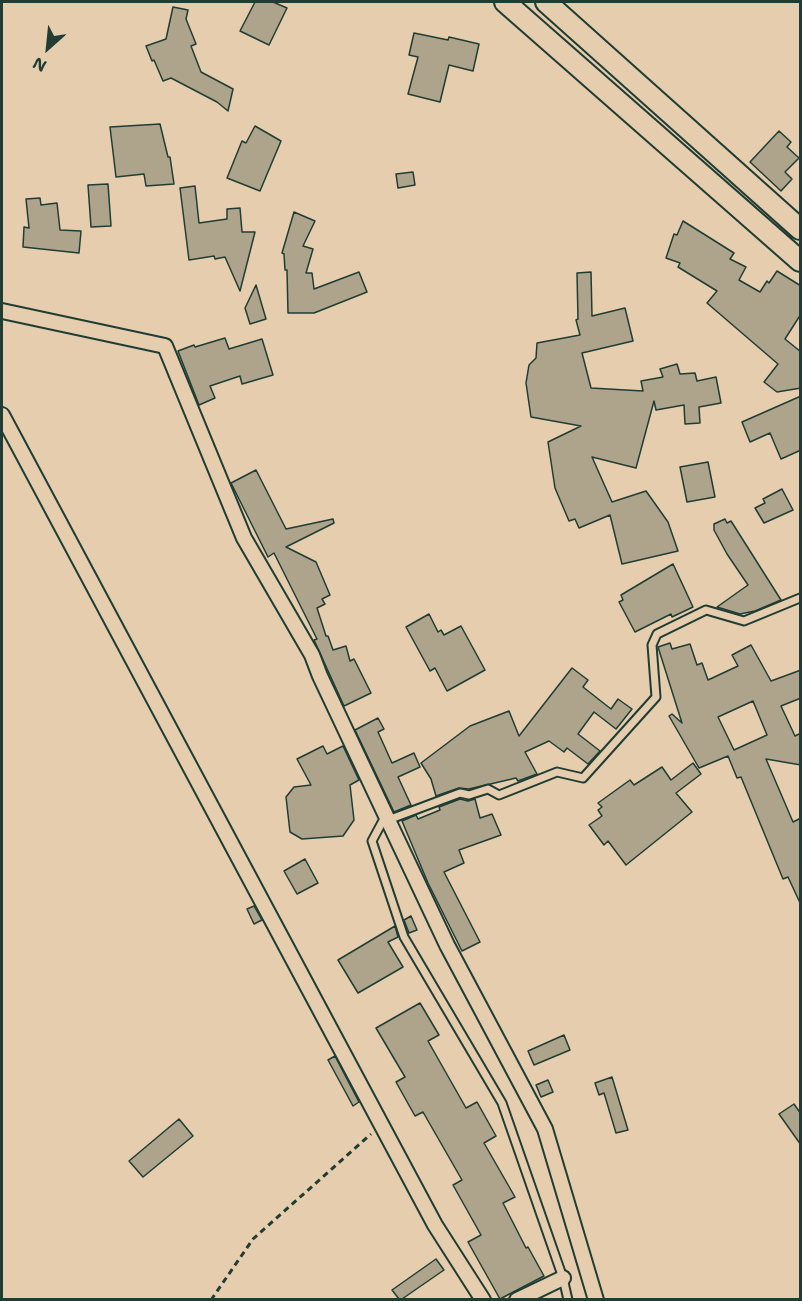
<!DOCTYPE html>
<style>
body{margin:0}
#map{position:relative;width:802px;height:1301px;overflow:hidden;background:#e5cdae;font-family:"Shantell Sans",sans-serif}
canvas{display:block}
.frame{position:absolute;inset:0;border:3px solid #1f3d34;pointer-events:none}
.north{position:absolute;left:18px;top:18px;width:60px;height:60px;-webkit-text-stroke:4px #e5cdae;paint-order:stroke;rotate:207deg;font-size:16px;font-weight:700;line-height:24px;text-align:center;color:#1f3d34}
.north::after{content:'';display:block;margin:auto;width:21px;height:27px;background:#1f3d34;clip-path:polygon(50% 0,100% 100%,50% 72%,0 100%)}
</style>
<div id="map">
<canvas width="802" height="1301"></canvas>
<div class="frame"></div>
<div class="north">N</div>
</div>
<script>
const g = document.querySelector('canvas').getContext('2d');
g.lineJoin = 'round';
function paint(path, color) {
  g.fillStyle = color;
  g.fill(path, 'evenodd');
}
function trace(path, color, width, dash) {
  g.strokeStyle = color;
  g.lineWidth = width;
  g.lineCap = dash ? 'butt' : 'round';
  g.setLineDash(dash || []);
  g.stroke(path);
}
const building = new Path2D(`
 M255,2H273L287,8L269,45L240,31Z
 M173,7L188,10L186,19L196,44L191,46L201,72L233,89L228,111L217,102L171,78L163,81L154,60L152,61L146,46L166,39Z
 M414,33L448,40L449,37L479,44L473,71L449,65L440,102L408,94L418,57L409,55Z
 M160,124L168,157H170L174,184L146,186L144,174L116,177L110,127Z
 M255,126L281,141L260,191L227,178L242,141L246,143Z
 M779,131L791,142L787,147L799,158L785,172L792,179L781,191L750,162Z
 M413,172L415,185L398,188L396,174Z
 M108,184L111,226L91,227L88,185Z
 M195,186L199,223L227,219V209L240,208L242,232H255L240,291L225,257L215,259L214,256L189,260L180,188Z
 M40,198L41,205L57,203L60,230L81,231L79,253L23,247L24,227L29,228L26,199Z
 M294,212L315,221L303,246L313,249L306,273H312L314,289L359,272L367,292L314,313H288L287,270H285L284,254L282,253Z
 M683,221L734,253L730,259L746,267L739,280L760,292L767,281L769,283L777,271L801,286V314L785,339L801,352V388L777,392L764,382L778,364L707,303L717,291L678,267L680,263L666,258L674,234L677,235Z
 M591,272L592,316L625,308L633,341L582,353L591,388L643,391L641,381L663,377L660,369L677,364L680,374L695,373L697,381L716,377L721,403L699,407L700,423L685,424L684,405L656,410L654,401L636,468L592,457L612,502L646,491L668,522L678,551L622,564L610,515L579,528L575,519L569,521L555,488L548,442L581,426L531,417L526,383L529,365L536,358L537,343L580,335L576,320L578,319L577,273Z
 M256,285L266,319L250,324L245,308Z
 M225,338L229,349L262,339L273,375L242,384L240,376L210,386L215,398L199,405L178,351L194,345L195,347Z
 M801,396V450L781,459L770,433L750,442L742,422Z
 M708,462L715,497L687,502L680,467Z
 M256,470L286,529L333,519L334,523L286,547L316,562L330,595L322,599L325,604L317,608L326,636H328L333,650L346,646L350,661L354,659L371,693L344,706L314,640L317,639L274,553L268,557L231,483Z
 M782,489L793,510L764,523L755,508L765,503L763,499Z
 M725,519L727,523L731,521L781,600L755,611L740,614L717,607L748,585L727,554L714,530V524Z
 M673,564L693,607L672,617L671,614L635,632L619,602L623,600L621,595Z
 M429,614L438,632L441,630L444,635L461,626L485,670L447,691L435,668L430,671L406,627Z
 M670,643L672,649L690,644L697,665L702,663L708,680L738,666L732,655L751,645L771,681L801,670V698L781,706L795,736L801,733V765L766,759L793,822L801,818V905L788,877L783,879L741,777L737,778L728,756L699,768L669,716L672,714L682,723L658,647ZM753,701L767,735L734,750L718,717Z
 M572,668L588,680L583,687L611,709L618,699L632,709L616,729L594,712L578,734L600,751L588,764L567,748L564,752L549,741L525,752L537,774L518,781L516,778L469,789L459,788L436,796L431,779L421,763L470,726L509,711L519,736Z
 M378,718L384,729L378,732L392,763L414,753L420,767L398,777L411,805L394,812L355,730Z
 M323,746L327,754L343,746L359,780L350,785L354,820L343,836L302,839L290,832L286,797L294,787L311,785L297,759Z
 M693,763L701,774L676,793L692,812L626,865L608,841L604,845L589,825L602,816L598,810L602,807L598,803L630,780L634,785L662,767L671,780Z
 M460,799L468,801L475,799L480,818L492,814L501,835L459,850L464,863L444,872L480,942L462,951L428,883L402,821L416,815L418,819L440,810L439,807Z
 M305,859L318,883L297,894L284,871Z
 M254,906L262,920L254,924L247,909Z
 M411,916L417,930L409,933L404,920Z
 M395,926L398,937L388,942L403,967L358,993L338,960Z
 M420,1003L439,1035L428,1041L466,1108L477,1102L496,1136L484,1143L515,1197L503,1203L526,1248L528,1247L544,1276L500,1299L468,1242L481,1235L453,1185L462,1180L423,1112L415,1116L396,1082L405,1077L376,1028Z
 M564,1035L570,1050L534,1065L528,1051Z
 M335,1056L359,1102L353,1106L328,1060Z
 M612,1077L628,1130L616,1133L604,1093L599,1095L595,1083Z
 M548,1080L553,1092L541,1097L536,1085Z
 M794,1104L801,1114V1145L779,1114Z
 M179,1119L193,1136L143,1177L129,1161Z
 M436,1259L444,1270L402,1299H399L392,1290Z`);
paint(building, '#aea48c');
trace(building, '#1f3d34', 1.5);
const service = new Path2D(`
 M386,815L372,841L404,937L502,1103L563,1278L568,1300
 M388,820L460,793L469,795L488,789L499,795L557,772L583,778L656,697L652,645L657,634L706,610L744,621L800,598`);
const minor = new Path2D(`
 M2,311L165,346L244,538L312,655L320,676L447,945L545,1129L596,1300
 M2,415L435,1225L483,1300
 M517,1300L563,1278`);
const secondary = new Path2D(`
 M505,2L800,261
 M546,2L800,229`);
trace(service, '#1f3d34', 11);
trace(minor, '#1f3d34', 18);
trace(secondary, '#1f3d34', 24);
trace(new Path2D(`
 M211,1300L253,1239L371,1134`), '#1f3d34', 3, [6, 4.5]);
trace(service, '#e5cdae', 7);
trace(minor, '#e5cdae', 14);
trace(secondary, '#e5cdae', 20);
</script>
